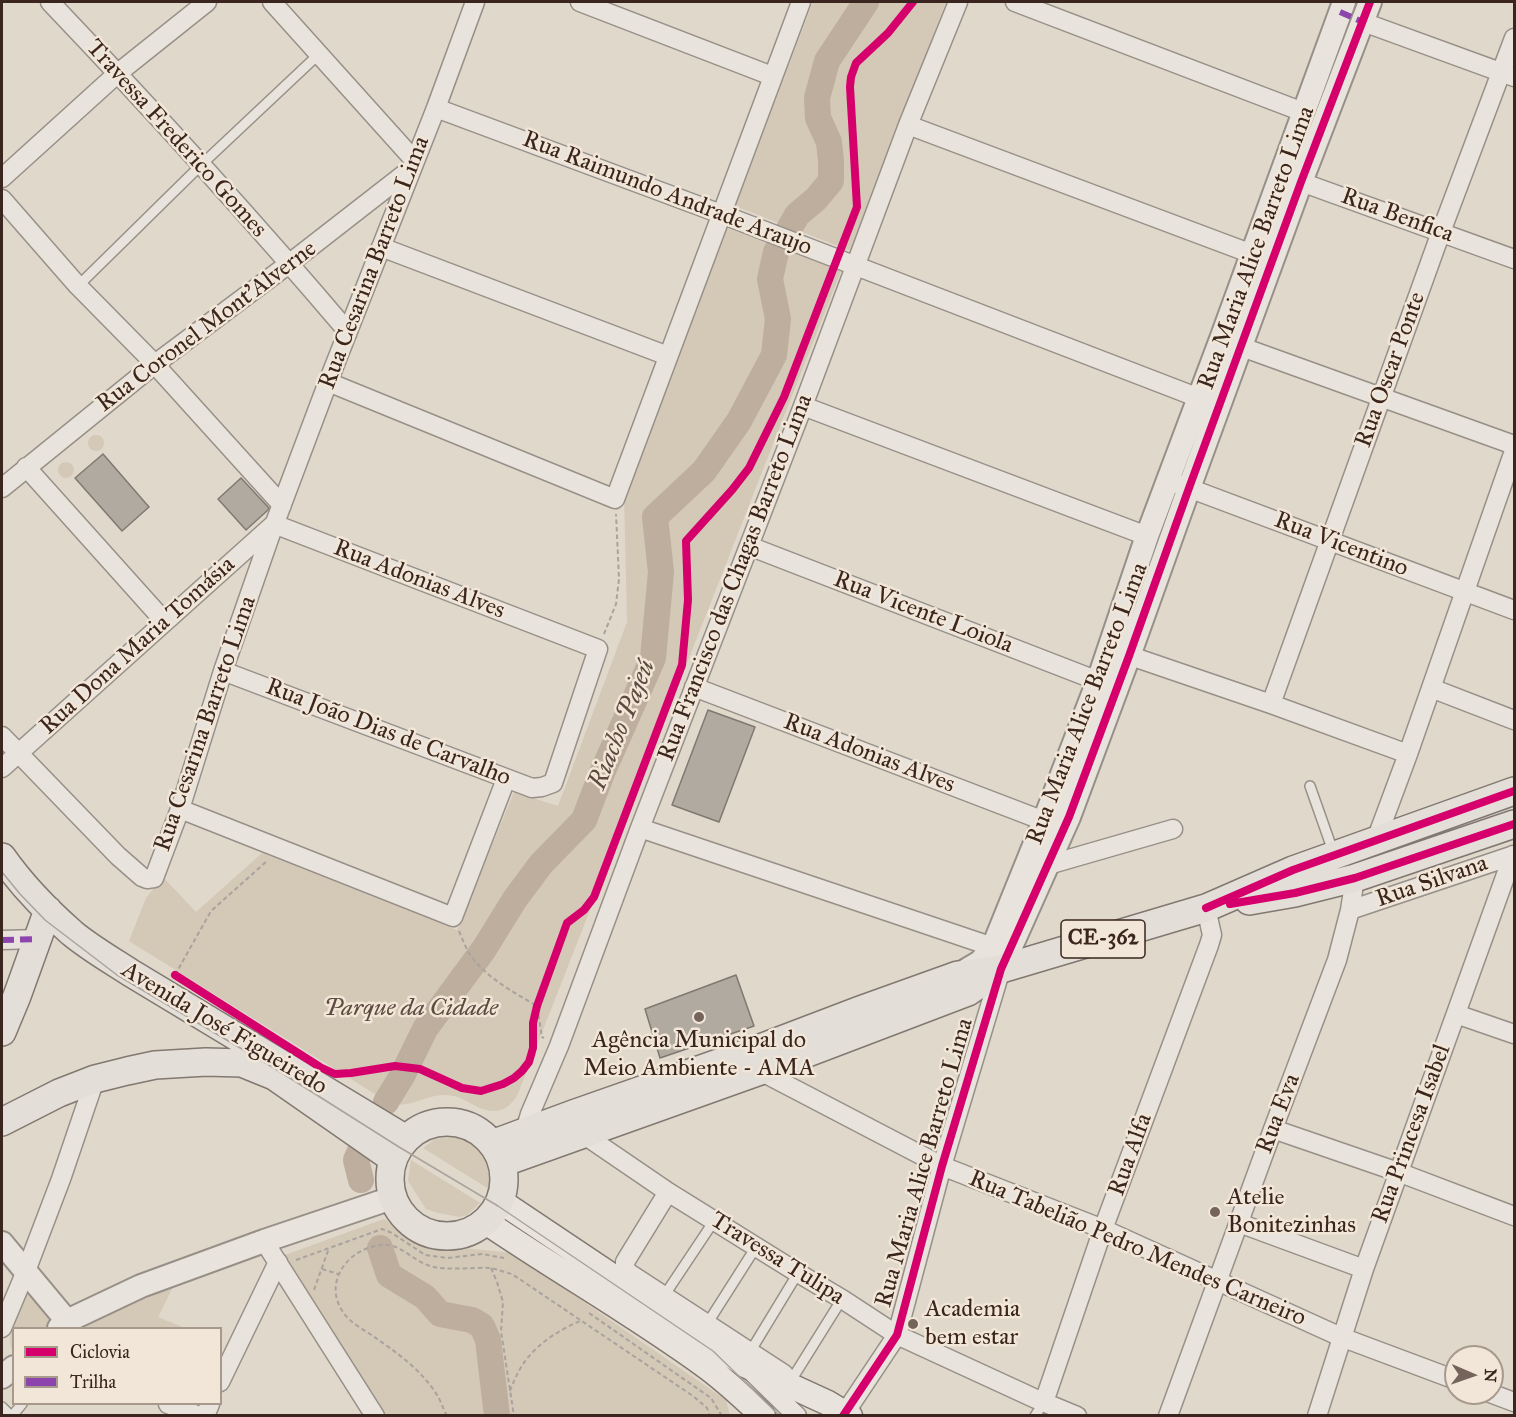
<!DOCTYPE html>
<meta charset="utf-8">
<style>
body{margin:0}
#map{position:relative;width:1516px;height:1417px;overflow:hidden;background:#e0d8cb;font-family:"IM FELL Great Primer",serif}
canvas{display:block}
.frame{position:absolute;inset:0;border:3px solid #3a261e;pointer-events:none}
.legend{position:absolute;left:12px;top:1327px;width:210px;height:78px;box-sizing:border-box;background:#f1e6d7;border:2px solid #a8998d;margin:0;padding:8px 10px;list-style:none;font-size:18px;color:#3a261e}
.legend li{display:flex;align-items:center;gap:12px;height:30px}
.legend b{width:30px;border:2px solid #a8998d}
.north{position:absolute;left:1444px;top:1345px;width:60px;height:60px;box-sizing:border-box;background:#f1e6d7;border:2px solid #a8998d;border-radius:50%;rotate:92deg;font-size:16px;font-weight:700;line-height:24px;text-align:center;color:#3a261e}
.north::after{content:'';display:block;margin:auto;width:21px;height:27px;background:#74645b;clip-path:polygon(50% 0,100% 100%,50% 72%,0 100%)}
</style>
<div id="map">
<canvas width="1516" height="1417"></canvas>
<div class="frame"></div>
<ul class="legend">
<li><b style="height:8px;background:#d6006c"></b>Ciclovia</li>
<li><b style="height:8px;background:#8e44ad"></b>Trilha</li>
</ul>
<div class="north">N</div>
</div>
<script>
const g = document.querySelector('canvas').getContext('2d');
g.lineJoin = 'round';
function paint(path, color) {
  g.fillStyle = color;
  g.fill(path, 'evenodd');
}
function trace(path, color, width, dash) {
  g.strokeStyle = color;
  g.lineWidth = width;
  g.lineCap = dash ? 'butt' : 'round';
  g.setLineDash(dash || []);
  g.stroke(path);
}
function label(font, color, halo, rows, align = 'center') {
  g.font = font + ' "IM FELL Great Primer",serif';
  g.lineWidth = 5;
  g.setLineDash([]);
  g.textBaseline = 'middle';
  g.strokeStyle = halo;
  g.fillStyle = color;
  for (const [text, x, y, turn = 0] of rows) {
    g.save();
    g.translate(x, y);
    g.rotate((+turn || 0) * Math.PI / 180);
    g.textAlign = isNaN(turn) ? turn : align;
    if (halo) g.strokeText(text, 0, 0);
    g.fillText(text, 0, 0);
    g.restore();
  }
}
paint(new Path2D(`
 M813,2H946L851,251L735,206Z
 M727,228L841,271L517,1096C511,1104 506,1110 495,1111C477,1112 465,1095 446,1095C427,1094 411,1108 391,1104L129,941L146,898L163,877L196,912L262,853L457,930L514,792L558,806L627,622L624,495Z
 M88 443a8 8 0 1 1 16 0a8 8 0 1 1-16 0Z
 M58 470a8 8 0 1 1 16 0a8 8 0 1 1-16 0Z
 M458,1136C489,1153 490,1155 489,1189L423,1148L435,1139Z
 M411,1160L480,1203L467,1215L460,1217L438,1213L426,1209L408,1181Z
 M384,1219L423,1244L513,1253L726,1400L730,1415H383L285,1255Z
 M30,1285L57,1319L45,1328H14L13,1351C3,1334 23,1302 30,1285Z
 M169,1285L172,1289L158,1317L185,1328H67Z`), '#d4c8b7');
trace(new Path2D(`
 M386,1102L402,1076L425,1029L484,949L515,899L541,864L584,820L602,773L653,658L661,572L655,517L704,471L739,421L774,355L778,319L770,279L776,252L797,215L816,199L831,181V161L829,142L818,118L817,98L827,61L866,2
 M361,1180L356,1160L362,1147
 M380,1248L389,1275L425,1297L440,1314L472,1320L482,1326L488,1340L497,1416`), '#bdae9e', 26);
const building = new Path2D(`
 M103,454L149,507L122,531L75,478Z
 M241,478L269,508L268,510L246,530L218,499Z
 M708,710L755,727L719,822L672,805Z
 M736,975L754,1026L660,1058L645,1009Z`);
paint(building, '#b1aaa1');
trace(building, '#807871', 1.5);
const service = new Path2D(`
 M78,286L201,165L319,54
 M1310,786L1334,854
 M664,1296L714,1221
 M707,1324L756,1247
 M750,1352L798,1273
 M792,1379L842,1299
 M2,1407L11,1416
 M12,1416L22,1404
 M1035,1416L1044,1402`);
const minor = new Path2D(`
 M50,2C152,109 252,219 348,332
 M272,2L415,161
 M580,2L772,76
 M1015,2L1303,112
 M1363,22L1514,77
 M436,108L721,214L1199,398
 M908,125L1252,254
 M2,178L118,73L207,2
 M1290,178L1514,259
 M2,199L78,286L149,358L282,505
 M381,247L668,356
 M1228,342L1514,445
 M328,382L615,499L801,2
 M803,406L1147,536
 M26,467L165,622
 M1178,484L1514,610
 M2,488L155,364L290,263L412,168
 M749,546L1098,681
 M1116,651L1271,704L1408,754
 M223,671L532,788L542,787L553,783L598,649L274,524
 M694,687L1044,821
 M1431,688L1514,720
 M1271,704L1441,232L1514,38
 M2,736L118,856L142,877L147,879L154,878L180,809L223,671L270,536L328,382L436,108L475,2
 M2,768L273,525
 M180,809L453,917L506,779
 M640,828L993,947
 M1376,840L1408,754L1514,451
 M1048,865L1173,829
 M1350,910L1514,855
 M2,940L38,939
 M1456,1014L1514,1034
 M760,1071L942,1166L1103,1229L1341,1337L1456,1380
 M1273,1129L1398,1172L1514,1216
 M583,1134L668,1192L798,1273L842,1299L897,1335L1036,1399L1077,1416
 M523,1137L530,1114L559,1046L640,828L803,406L908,125L958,2
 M668,1192L625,1262V1268L629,1273L784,1374
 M1239,1223L1364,1269
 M264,1241L375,1416
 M2,1328L26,1271L61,1179L95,1079
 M752,1372L797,1416
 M220,1382L278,1262
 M1490,1393L1514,1402
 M1044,1402L1103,1229L1209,945L1212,935L1206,908
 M168,1404L199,1416
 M205,1416L210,1404
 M843,1416L897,1335L942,1166L1001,969
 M1168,1416L1273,1129L1337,960L1350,910L1355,878
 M1317,1416L1364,1269L1513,855`);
const tertiary = new Path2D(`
 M1001,969L1069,817L1129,656L1189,488L1301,182L1370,2
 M958,975L980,962L993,947L1044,821L1098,681L1147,536L1221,339L1344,2
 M2,1243L67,1321
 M59,1328L67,1321L141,1286L264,1241L392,1198
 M2,1377L14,1367`);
const secondary = new Path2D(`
 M500,1201L745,1365L828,1403L850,1416
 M486,1222C558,1271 634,1314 704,1365C725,1380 744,1398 763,1416`);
const primary = new Path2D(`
 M2,857C21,884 47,911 72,933C90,948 111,960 131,973L406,1139
 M1249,901L1295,893L1355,878L1514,824
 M2,1032L17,996L48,910
 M390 1179a57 57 0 1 1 114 0a57 57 0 1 1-114 0Z
 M2,1122L59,1093L95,1079L127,1071L155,1065L206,1062L242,1063L274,1076L393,1159
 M492,1144L573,1114L747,1053L860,1010L958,975L1001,969L1206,908L1293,870L1514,791
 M502,1163L760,1071L968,992L995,973`);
trace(service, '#979088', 12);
trace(minor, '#979088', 21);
trace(tertiary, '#979088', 26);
trace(secondary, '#807871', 27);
trace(primary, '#807871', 30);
trace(new Path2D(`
 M604,634L616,604L619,579L616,514
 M459,931C462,938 465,946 469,953C485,977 513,992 537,1006L542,1037L544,1038
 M175,975L211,911L268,860
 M296,1260L382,1229L392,1233L425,1255L447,1258L482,1254L504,1258
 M491,1268L497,1282L503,1302L501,1331L514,1416
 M322,1269L338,1274
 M314,1290L329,1248
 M589,1313L711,1398L722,1416
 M510,1391C513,1383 516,1376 520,1369C533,1346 557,1331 580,1321
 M447,1416C443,1409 441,1401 437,1395C422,1371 399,1354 377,1339C368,1332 355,1326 347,1317C320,1287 345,1249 381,1245C399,1242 413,1261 430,1266C446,1271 472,1267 489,1268C497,1269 504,1272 512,1274L693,1396L707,1408L710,1416`), '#a9a39e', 2, [4.5, 3]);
trace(service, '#e8e3dc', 9);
trace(minor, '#e8e3dc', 18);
trace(tertiary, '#e8e3dc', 22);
trace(secondary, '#e8e3dc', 24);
trace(primary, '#e3ded7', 27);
trace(new Path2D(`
 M2,872L20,894L45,920L117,975L274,1068L399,1147L498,1206L713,1351L780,1416`), '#a9a39e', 1.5);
trace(new Path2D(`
 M1340,12L1363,22
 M2,940L38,939`), '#8e44ad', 6, [12, 6]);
trace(new Path2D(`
 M1230,904L1295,893L1355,878L1514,824
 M1206,908L1293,870L1514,791
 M175,975L320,1067L335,1074L351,1073L395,1066L420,1069L462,1088L481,1091L503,1084L514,1078L522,1071L529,1062L533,1048V1023L537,1006L567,923L584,910L594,897L682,665L688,600L686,541L732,490L749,468L784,397L857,207L850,87L851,77L856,63L888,33L913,2
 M843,1416L897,1335L942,1166L1001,969L1069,817L1129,656L1189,488L1301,182L1370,2`), '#d6006c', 8);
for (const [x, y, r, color] of [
 [699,1017,6,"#74645b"],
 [1215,1212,6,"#74645b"],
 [913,1324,6,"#74645b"]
]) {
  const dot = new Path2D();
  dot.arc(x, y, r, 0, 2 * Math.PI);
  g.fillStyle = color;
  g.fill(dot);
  trace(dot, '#f1e6d7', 2);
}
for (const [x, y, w] of [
 [1103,939,84]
]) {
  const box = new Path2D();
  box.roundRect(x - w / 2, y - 19, w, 38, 4.5);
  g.fillStyle = '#f1e6d7';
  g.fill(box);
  trace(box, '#3a261e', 1.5);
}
label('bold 22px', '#3a261e', null, [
 ["CE-362",1103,939]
]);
label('24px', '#3a261e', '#f1e6d7', [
 ["Travessa Frederico Gomes",176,139,48],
 ["Rua Raimundo Andrade Araujo",667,194,21],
 ["Rua Benfica",1397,216,20],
 ["Rua Maria Alice Barreto Lima",1257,248,-70],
 ["Rua Cesarina Barreto Lima",375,263,-69],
 ["Rua Coronel Mont'Alverne",207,327,-37],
 ["Rua Oscar Ponte",1391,370,-70],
 ["Rua Vicentino",1341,545,21],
 ["Rua Francisco das Chagas Barreto Lima",736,578,-69],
 ["Rua Adonias Alves",419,580,21],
 ["Rua Vicente Loiola",923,613,21],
 ["Rua Dona Maria Tomásia",138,646,-42],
 ["Rua Maria Alice Barreto Lima",1088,704,-69],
 ["Rua Cesarina Barreto Lima",206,724,-71],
 ["Rua João Dias de Carvalho",388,733,21],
 ["Rua Adonias Alves",869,754,21],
 ["Rua Silvana",1432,882,-19],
 ["Avenida José Figueiredo",224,1029,31],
 ["Rua Eva",1279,1114,-69],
 ["Rua Princesa Isabel",1412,1134,-70],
 ["Rua Alfa",1131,1155,-70],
 ["Rua Maria Alice Barreto Lima",925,1163,-74],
 ["Rua Tabelião Pedro Mendes Carneiro",1137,1249,23],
 ["Travessa Tulipa",777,1259,32]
]);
label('italic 24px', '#5e4b40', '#f1e6d7', [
 ["Parque da Cidade",411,1009]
]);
label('24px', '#3a261e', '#f1e6d7', [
 ["Agência Municipal do",699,1041,"center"],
 ["Meio Ambiente - AMA",699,1069,"center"],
 ["Atelie",1227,1198],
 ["Bonitezinhas",1227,1226],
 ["Academia",925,1310],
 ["bem estar",925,1338]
], 'left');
label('italic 26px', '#5d493e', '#f1e6d7', [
 ["Riacho Pajeú",623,725,-68]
]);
</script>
